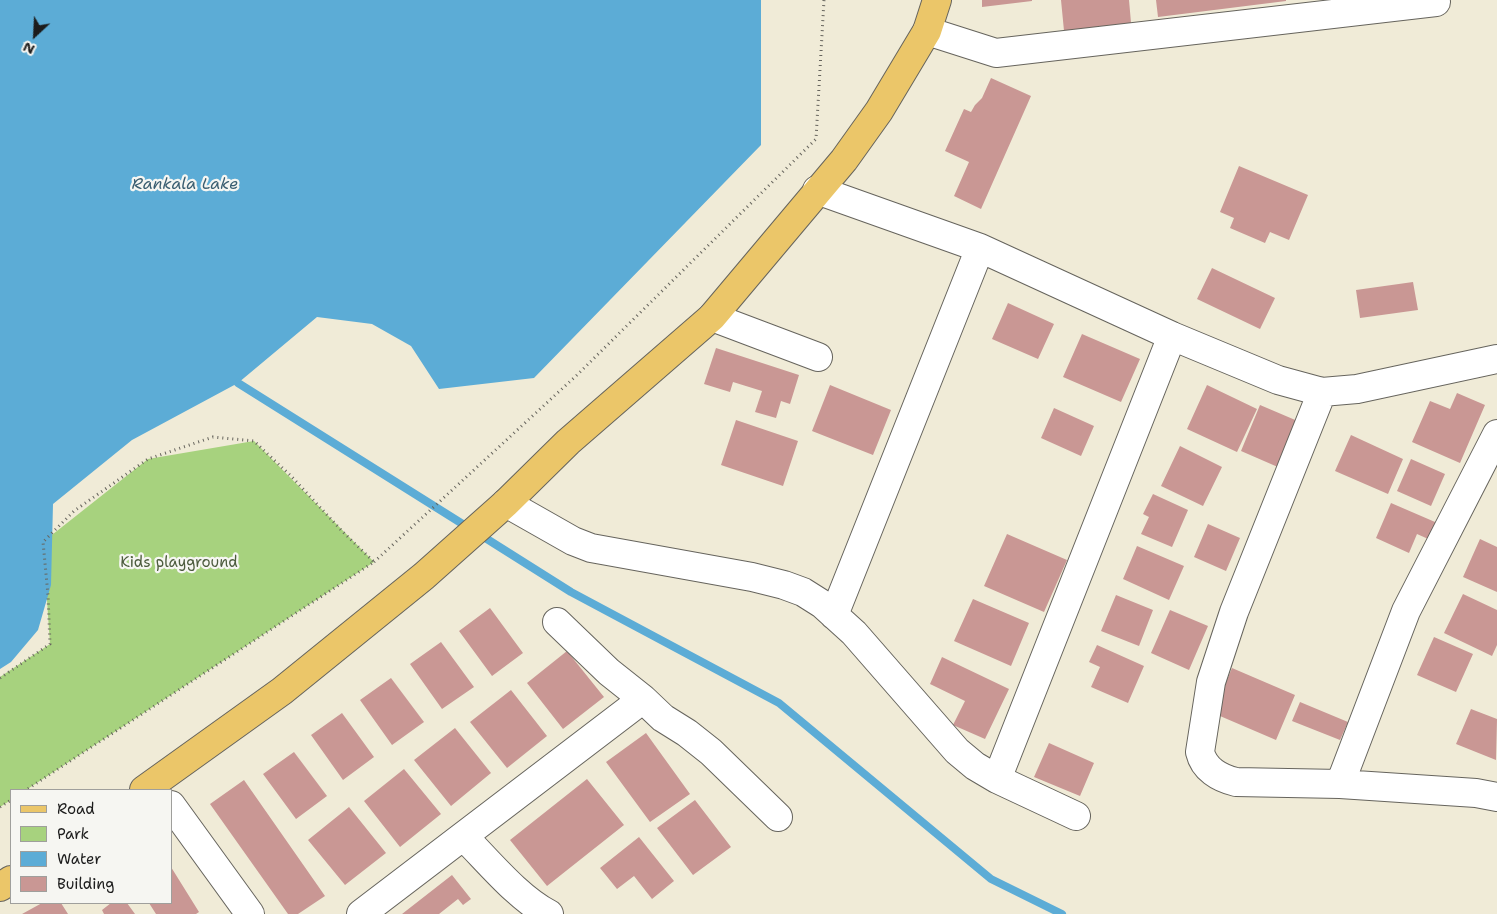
<!DOCTYPE html>
<style>
body{margin:0}
#map{position:relative;width:1497px;height:914px;overflow:hidden;background:#f0ebd7;font-family:"Shantell Sans",sans-serif}
canvas{display:block}
.legend{position:absolute;left:10px;top:789px;width:162px;height:115px;box-sizing:border-box;background:#f6f6f2;border:1px solid #9f9f9c;margin:0;padding:6px 9px;list-style:none;font-size:15px;color:#1c1c1c}
.legend li{display:flex;align-items:center;gap:10px;height:25px}
.legend b{width:25px;border:1px solid #9f9f9c}
.north{position:absolute;left:10px;top:10px;width:50px;height:50px;-webkit-text-stroke:4px #f6f6f2;paint-order:stroke;rotate:205deg;font-size:14px;font-weight:700;line-height:20px;text-align:center;color:#1c1c1c}
.north::after{content:'';display:block;margin:auto;width:18px;height:22px;background:#1c1c1c;clip-path:polygon(50% 0,100% 100%,50% 72%,0 100%)}
</style>
<div id="map">
<canvas width="1497" height="914"></canvas>
<ul class="legend">
<li><b style="height:6px;background:#ebc669"></b>Road</li>
<li><b style="height:14px;background:#a7d27e"></b>Park</li>
<li><b style="height:14px;background:#5cacd6"></b>Water</li>
<li><b style="height:14px;background:#c99794"></b>Building</li>
</ul>
<div class="north">N</div>
</div>
<script>
const g = document.querySelector('canvas').getContext('2d');
g.lineJoin = 'round';
function paint(path, color) {
  g.fillStyle = color;
  g.fill(path, 'evenodd');
}
function trace(path, color, width, dash) {
  g.strokeStyle = color;
  g.lineWidth = width;
  g.lineCap = dash ? 'butt' : 'round';
  g.setLineDash(dash || []);
  g.stroke(path);
}
function label(font, color, halo, rows, align = 'center') {
  g.font = font + ' "Shantell Sans",sans-serif';
  g.lineWidth = 4.5;
  g.setLineDash([]);
  g.textBaseline = 'middle';
  g.strokeStyle = halo;
  g.fillStyle = color;
  for (const [text, x, y, turn = 0] of rows) {
    g.save();
    g.translate(x, y);
    g.rotate((+turn || 0) * Math.PI / 180);
    g.textAlign = isNaN(turn) ? turn : align;
    if (halo) g.strokeText(text, 0, 0);
    g.fillText(text, 0, 0);
    g.restore();
  }
}
paint(new Path2D(`
 M254,441L374,562L26,790H11V800L0,807V677L50,644L43,542L148,459Z`), '#a7d27e');
paint(new Path2D(`
 M0,0H761V145L534,378L439,389L411,346L372,324L317,317L238,383L132,440L53,504L51,585L38,630L11,662L0,669Z`), '#5cacd6');
trace(new Path2D(`
 M238,383L469,528
 M479,534L571,592L779,703L991,879L1062,914`), '#5cacd6', 8);
paint(new Path2D(`
 M982,0H1032V1L982,7Z
 M1061,0H1129L1132,34L1065,41Z
 M1156,0H1286V1L1158,17Z
 M991,78L1031,96L981,209L954,196L969,162L945,151L964,109L971,112L975,105L982,98Z
 M1239,166L1308,195L1289,240L1270,232L1265,243L1230,228L1234,218L1220,212Z
 M1212,268L1275,298L1260,329L1197,299Z
 M1413,282L1418,310L1360,318L1356,290Z
 M1008,303L1054,324L1038,359L992,339Z
 M1082,334L1140,359L1121,402L1063,377Z
 M716,348L799,375L790,404L781,401L776,418L755,412L762,391L733,382L730,392L704,384Z
 M830,385L891,410L873,455L812,431Z
 M1207,385L1257,409L1237,452L1187,429Z
 M1457,393L1485,405L1460,463L1412,442L1430,401L1450,409Z
 M1260,405L1307,425L1287,471L1241,451Z
 M1054,408L1094,426L1081,456L1041,438Z
 M736,420L798,441L783,486L721,465Z
 M1351,435L1403,459L1388,494L1335,471Z
 M1180,446L1222,467L1203,506L1161,486Z
 M1411,459L1445,474L1431,506L1397,491Z
 M1153,494L1188,510L1172,547L1141,534L1149,517L1143,514Z
 M1391,503L1442,525L1435,542L1417,534L1409,553L1376,538Z
 M1208,524L1240,538L1226,571L1194,557Z
 M1007,534L1067,560L1044,612L984,586Z
 M1480,539L1497,547V592L1463,577Z
 M1137,546L1184,566L1169,600L1123,579Z
 M1463,594L1497,610V645L1492,656L1444,633Z
 M1116,595L1153,610L1139,646L1101,631Z
 M973,599L1029,623L1011,666L954,641Z
 M490,608L523,653L492,676L459,631Z
 M1170,610L1208,626L1189,670L1151,653Z
 M1434,637L1473,654L1456,692L1417,675Z
 M441,642L474,687L442,709L410,664Z
 M1097,645L1144,666L1128,703L1091,687L1100,667L1089,662Z
 M567,651L604,697L563,729L527,683Z
 M942,657L1009,689L985,739L953,725L965,701L930,684Z
 M1232,668L1295,695L1276,740L1213,713Z
 M391,678L424,722L392,745L360,700Z
 M511,690L547,736L507,768L470,722Z
 M1300,702L1348,722L1340,740L1292,721Z
 M1471,709L1497,719L1496,760L1456,744Z
 M342,713L374,757L343,780L311,735Z
 M455,728L491,773L451,806L414,760Z
 M646,733L690,794L650,822L606,762Z
 M1049,743L1094,763L1080,796L1034,777Z
 M294,752L327,796L296,819L263,774Z
 M404,769L441,814L400,847L364,801Z
 M587,779L624,825L547,886L510,840Z
 M244,780L325,896L298,914H288L210,804Z
 M695,800L731,847L693,875L657,828Z
 M349,807L386,853L345,885L308,840Z
 M639,837L674,881L652,899L634,876L617,889L600,868Z
 M171,867L199,912L196,914H156L149,903H171Z
 M452,875L471,899L463,905L458,899L439,914H402Z
 M42,903H61L68,914H22Z
 M111,903H127L135,914H104L102,910Z`), '#c99794');
const minor = new Path2D(`
 M927,31L996,53L1436,2
 M817,190L980,248L1172,336L1278,380L1322,392L1357,389L1497,359
 M712,317L818,357
 M1322,392L1234,612L1211,682L1200,752C1204,769 1219,778 1236,782L1340,784L1476,793L1497,797
 M506,503L573,541L591,548L752,577L784,585L803,592L822,604L854,633L957,751L975,766L997,779L1076,816
 M834,615L980,248
 M557,622L609,672L643,699L663,718L687,733L711,752L778,817
 M997,779L1172,336
 M1340,784L1406,611L1497,434
 M171,805L250,914
 M464,837C489,862 518,898 549,914
 M361,914L643,699`);
const major = new Path2D(`
 M144,790L282,691L424,576L506,503L568,442L712,317L844,160L879,111L927,31L937,0
 M0,887L11,880`);
trace(minor, '#66645d', 30);
trace(major, '#66645d', 30);
trace(new Path2D(`
 M374,562L577,375L816,139L824,0
 M0,678L50,644L48,595L43,542L74,511L148,459L213,437L254,441L291,476L343,532L374,562L26,790
 M0,807L11,800`), '#66645d', 3, [1, 4]);
trace(minor, '#fff', 28);
trace(major, '#ebc669', 28);
label('15px', '#4d5c3e', '#f6f6f2', [
 ["Kids playground",179,563]
]);
label('italic 16px', '#395d70', '#f6f6f2', [
 ["Rankala Lake",185,185]
]);
</script>
